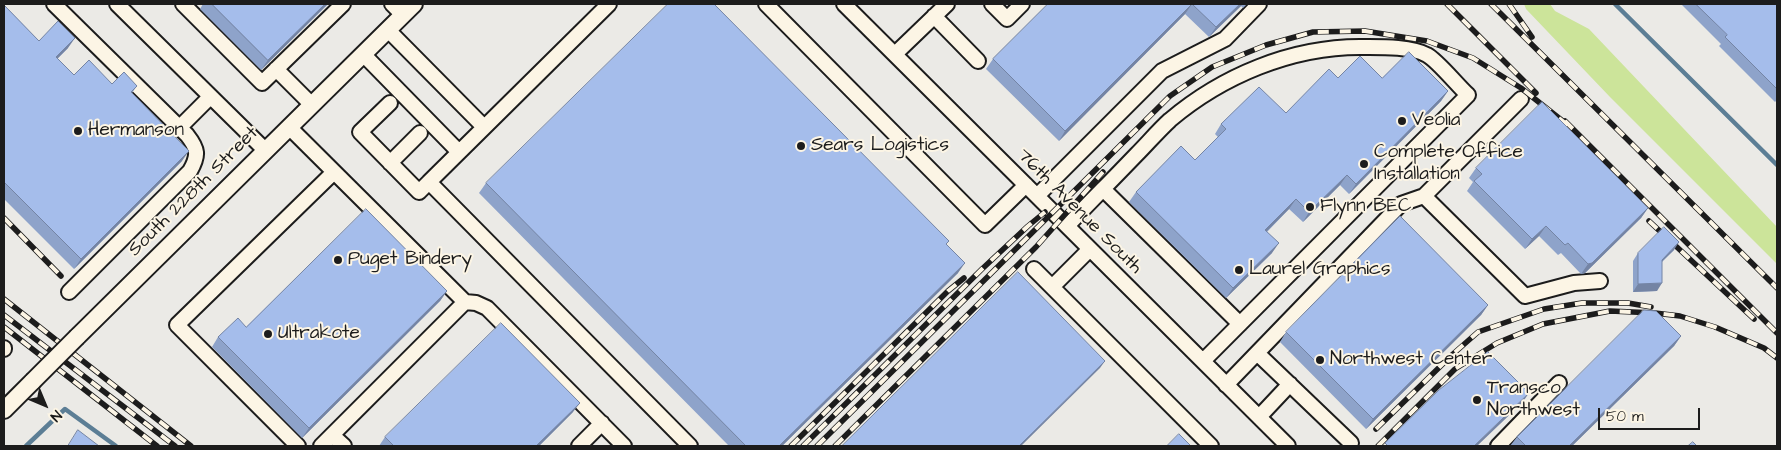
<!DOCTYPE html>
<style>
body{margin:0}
#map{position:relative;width:1781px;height:450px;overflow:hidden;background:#ebeae6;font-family:"Architects Daughter",sans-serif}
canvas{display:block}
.frame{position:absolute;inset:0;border:5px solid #1c1c1c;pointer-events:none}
.north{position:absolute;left:20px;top:380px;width:50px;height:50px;-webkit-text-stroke:4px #fcf5e5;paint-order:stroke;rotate:135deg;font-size:14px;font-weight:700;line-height:20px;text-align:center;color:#1c1c1c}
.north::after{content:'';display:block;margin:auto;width:18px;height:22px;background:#1c1c1c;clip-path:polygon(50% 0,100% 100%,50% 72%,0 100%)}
.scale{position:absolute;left:1598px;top:408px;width:102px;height:22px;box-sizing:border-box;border:2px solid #1c1c1c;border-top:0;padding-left:6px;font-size:15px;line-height:18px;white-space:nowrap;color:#1c1c1c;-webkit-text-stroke:4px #fcf5e5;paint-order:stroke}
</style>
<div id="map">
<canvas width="1781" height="450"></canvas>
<div class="frame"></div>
<div class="north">N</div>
<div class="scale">50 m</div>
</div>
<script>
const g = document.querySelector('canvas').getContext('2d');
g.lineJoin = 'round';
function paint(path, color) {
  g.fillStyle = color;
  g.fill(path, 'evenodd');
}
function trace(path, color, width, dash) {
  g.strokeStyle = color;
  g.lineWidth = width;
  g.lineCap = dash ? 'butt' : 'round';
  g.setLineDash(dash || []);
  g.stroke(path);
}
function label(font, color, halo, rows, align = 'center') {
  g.font = font + ' "Architects Daughter",sans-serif';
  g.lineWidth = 4;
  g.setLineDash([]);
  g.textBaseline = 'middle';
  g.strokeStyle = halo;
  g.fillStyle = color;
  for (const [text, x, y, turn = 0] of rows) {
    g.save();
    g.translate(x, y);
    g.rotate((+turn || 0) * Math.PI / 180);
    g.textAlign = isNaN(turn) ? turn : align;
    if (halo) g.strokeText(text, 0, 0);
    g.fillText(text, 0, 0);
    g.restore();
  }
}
paint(new Path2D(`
 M1524,4H1550L1555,11L1589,29L1777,227V264L1610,97L1526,9Z`), '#cce49a');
trace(new Path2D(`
 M1615,4L1777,165
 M26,446L65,409L116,446`), '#5c7e95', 4.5);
const minor = new Path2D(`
 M54,4L187,135C198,149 199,155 190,171L69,292
 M117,4L265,150
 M183,4L262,83L343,4
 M392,4L403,15
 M609,4L429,182L690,446
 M766,4L985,225L1026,185
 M844,4L1288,446
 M992,4L1007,19L1022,4
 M934,16L978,61
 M388,30L484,127
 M363,54L459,152
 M895,54L947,4
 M276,69L312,105
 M1521,99L1424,196L1525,296L1574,283L1600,281
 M390,103L360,132L419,192L429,182
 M289,127L465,302L321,446
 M179,128L210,97
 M390,163L420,133
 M1103,189L1240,324
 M1037,196L1162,71L1225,39L1259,4
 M1067,226C1090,202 1113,179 1136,155C1147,144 1158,131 1170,120C1222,76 1291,47 1360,47C1379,47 1411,46 1427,55C1437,60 1458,86 1468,95L1203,361
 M1034,269L1211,446
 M1052,287L1090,249
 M465,302L476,303L487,308L624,446
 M4,349V348
 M1257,353L1351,443
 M1226,385L1401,204L1424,196
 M1259,417L1290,384
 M332,435L344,446
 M298,446L177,325L334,172
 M579,446L602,423
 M1498,446L1559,383`);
const major = new Path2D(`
 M77,337L414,4
 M4,410L33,381`);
trace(minor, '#1c1c1c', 18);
trace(major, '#1c1c1c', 20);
trace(minor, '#fcf5e5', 14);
trace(major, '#fcf5e5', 16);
const rail = new Path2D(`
 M1447,4L1536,93
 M1491,4L1777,288
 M1509,4L1532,37
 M1565,121L1777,333
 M4,218L61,276
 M1649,221L1754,319
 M4,299L191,446
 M4,315L175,446
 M4,327L157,446
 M1376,429L1453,354L1478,332L1544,309L1582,303H1628L1651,307
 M791,446L948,291L964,278
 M803,446L982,269L1028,226L1045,212
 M817,446L1170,96L1212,67L1266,45L1313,32L1365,31L1427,41L1473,58L1521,88L1569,126
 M835,446L1036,247L1103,172
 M1378,446L1455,369L1497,343L1543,324L1610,311L1655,313L1680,316L1715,327L1764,348L1777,358`);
trace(rail, '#1c1c1c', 5.5);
trace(rail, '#fcf5e5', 4, [11]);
const majorBridge = new Path2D(`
 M33,381L77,337`);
trace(majorBridge, '#1c1c1c', 20, []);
trace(majorBridge, '#fcf5e5', 16);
paint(new Path2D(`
 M203,4H328L261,70L200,9Z
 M1048,4H1247L1243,8L1241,6L1209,37L1185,14L1059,141L986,69L993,59Z
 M1681,4H1777V100L1775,102L1719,46L1721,44Z
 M4,5L39,41L68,48L57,59L74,75L112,84L137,86L132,93L182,161L74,269L4,199Z
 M1338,78H1382L1448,91L1441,101L1349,194L1340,185L1303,222L1289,209L1267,232L1272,253L1226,298L1129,202L1136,192L1195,160L1218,137L1215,134L1221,124L1286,113Z
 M1476,168L1648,208L1641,218L1585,273L1581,274L1561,253L1558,255L1539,236L1525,249L1467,191L1473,182L1469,178Z
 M486,183L949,241L946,244L958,273L782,446H729L479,193Z
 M1674,250L1662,262L1657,291L1633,292V261L1638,253Z
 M447,291L440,301L302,438L212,347L218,337L246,327Z
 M1488,305L1481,315L1366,429L1280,342L1286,332Z
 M1681,336L1674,346L1572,446H1510L1517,437Z
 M573,412L539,446H379L385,437Z`), '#8ea3ca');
paint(new Path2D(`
 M325,4H328L261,70L268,60Z
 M1192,4L1185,14L1059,141L1065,131Z
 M1240,4H1243L1209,37L1216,27Z
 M75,38L68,48L49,67L56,57Z
 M1448,91L1441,101L1349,194L1356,184Z
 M189,151L182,161L74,269L81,259Z
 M1347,175L1340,185L1303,222L1309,212Z
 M1296,199L1289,209L1258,240L1265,230Z
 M1648,208L1641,218L1585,273L1581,274L1588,264Z
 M1546,226L1539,236L1525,249L1532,239Z
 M1679,242L1674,250L1656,267L1662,260Z
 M1279,243L1272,253L1226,298L1233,288Z
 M965,263L958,273L782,446H779Z
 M1662,283L1657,291L1633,292L1638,284Z
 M447,291L440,301L302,438L309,428Z
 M1488,305L1481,315L1366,429L1373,419Z
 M1681,336L1674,346L1572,446H1569Z
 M1105,361L1100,368L1021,446H1019Z
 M1529,393L1522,403L1477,446H1474Z
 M580,403L573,412L539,446H536Z`), '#7484a4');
const building = new Path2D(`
 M212,4H325L268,60Z
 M668,4H714L949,241L946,244L965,263L779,446H746L486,183Z
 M1048,4H1240L1216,27L1192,4L1065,131L993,59Z
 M1696,4H1777V89L1725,37L1727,35Z
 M4,5L39,41L58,21L75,38L56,57L74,75L89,60L112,84L124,72L137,86L131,92L189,151L81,259L4,182Z
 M1409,52L1448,91L1356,184L1347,175L1309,212L1296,199L1265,230L1279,243L1233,288L1136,192L1181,146L1195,160L1226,129L1221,124L1259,87L1286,113L1329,69L1338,78L1360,56L1382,78Z
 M1542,102L1648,208L1592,263L1588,264L1568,243L1565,245L1546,226L1532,239L1474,181L1482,174L1476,168Z
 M366,209L447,291L309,428L218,337L238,318L246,327Z
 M1400,216L1488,305L1373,419L1286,332Z
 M1664,227L1679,242L1662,260V283L1638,284V253Z
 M1018,272L1105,361L1019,446H842Z
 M1644,310L1656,311L1681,336L1569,446H1526L1517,437Z
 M501,323L580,403L536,446H394L385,437Z
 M1488,352L1529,393L1474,446H1388L1385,443L1439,390Z
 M78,430L99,446H68Z
 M1179,434L1191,446H1167Z
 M1693,442L1697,446H1688Z`);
paint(building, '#a5bdeb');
trace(building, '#7484a4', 1);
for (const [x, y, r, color] of [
 [1402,121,5,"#1c1c1c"],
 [78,131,5,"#1c1c1c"],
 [801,146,5,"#1c1c1c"],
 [1364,164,5,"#1c1c1c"],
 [1310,207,5,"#1c1c1c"],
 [338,260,5,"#1c1c1c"],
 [1239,270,5,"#1c1c1c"],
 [268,334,5,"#1c1c1c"],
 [1320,360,5,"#1c1c1c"],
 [1477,400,5,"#1c1c1c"]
]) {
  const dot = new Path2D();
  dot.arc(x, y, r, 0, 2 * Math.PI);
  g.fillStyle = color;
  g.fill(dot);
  trace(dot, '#fcf5e5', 2);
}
label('19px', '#1c1c1c', '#fcf5e5', [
 ["Veolia",1412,121],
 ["Hermanson",88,131],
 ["Sears Logistics",811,146],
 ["Complete Office",1374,153],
 ["Installation",1374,175],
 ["Flynn BEC",1320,207],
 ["Puget Bindery",348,260],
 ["Laurel Graphics",1249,270],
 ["Ultrakote",278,334],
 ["Northwest Center",1330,360],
 ["Transco",1487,389],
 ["Northwest",1487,411]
], 'left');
label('19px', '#1c1c1c', '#fcf5e5', [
 ["South 228th Street",194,192,-45],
 ["76th Avenue South",1079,212,45]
]);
</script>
